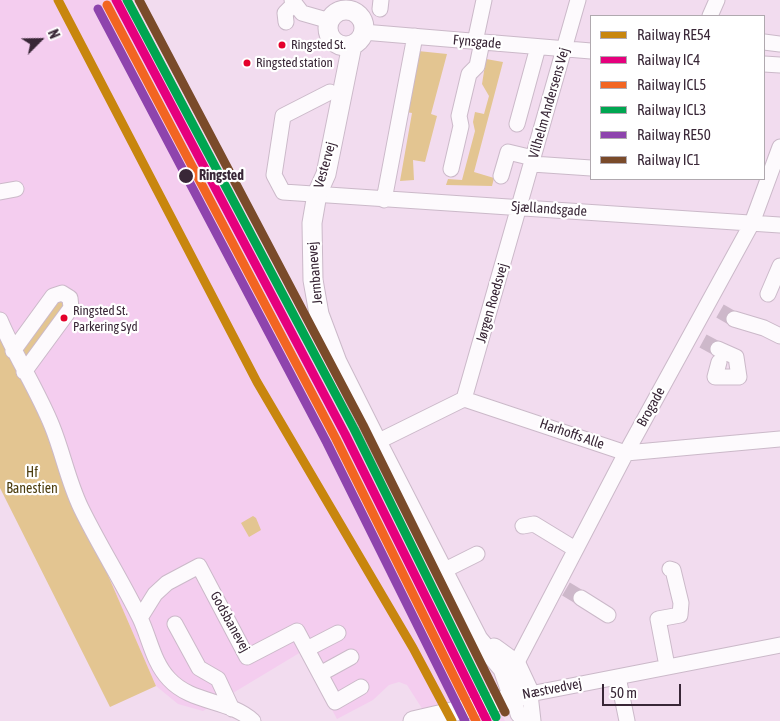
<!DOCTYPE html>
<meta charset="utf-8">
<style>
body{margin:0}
#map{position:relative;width:780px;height:721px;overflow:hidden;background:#f2dcef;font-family:"Asap Condensed",sans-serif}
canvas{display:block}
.legend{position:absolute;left:590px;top:15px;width:175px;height:165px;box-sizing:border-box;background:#fff;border:1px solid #b0a9af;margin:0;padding:6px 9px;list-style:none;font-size:15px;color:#392737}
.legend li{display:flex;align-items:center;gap:10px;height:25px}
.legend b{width:25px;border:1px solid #b0a9af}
.north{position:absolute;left:15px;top:15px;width:50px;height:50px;-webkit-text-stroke:4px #fff;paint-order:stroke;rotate:67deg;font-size:14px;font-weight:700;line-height:20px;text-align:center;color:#392737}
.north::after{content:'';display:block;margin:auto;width:18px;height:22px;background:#392737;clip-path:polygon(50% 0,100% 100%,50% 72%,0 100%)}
.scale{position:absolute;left:602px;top:684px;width:79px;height:22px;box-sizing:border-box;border:2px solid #392737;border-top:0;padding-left:6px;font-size:15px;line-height:18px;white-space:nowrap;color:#392737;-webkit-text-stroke:4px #fff;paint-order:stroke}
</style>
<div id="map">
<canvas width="780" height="721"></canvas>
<ul class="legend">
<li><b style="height:6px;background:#c8860e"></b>Railway RE54</li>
<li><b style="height:6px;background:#e5007d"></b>Railway IC4</li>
<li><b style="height:6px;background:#f26522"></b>Railway ICL5</li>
<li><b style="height:6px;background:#00a651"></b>Railway ICL3</li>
<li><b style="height:6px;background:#8e44ad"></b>Railway RE50</li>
<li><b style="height:6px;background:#7a4b2a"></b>Railway IC1</li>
</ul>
<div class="north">N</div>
<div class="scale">50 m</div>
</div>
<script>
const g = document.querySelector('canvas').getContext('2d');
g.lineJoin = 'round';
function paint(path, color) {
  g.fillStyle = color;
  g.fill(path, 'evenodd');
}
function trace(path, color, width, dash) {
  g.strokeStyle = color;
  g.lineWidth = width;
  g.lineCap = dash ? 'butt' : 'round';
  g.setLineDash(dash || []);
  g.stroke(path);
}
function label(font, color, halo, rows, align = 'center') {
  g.font = font + ' "Asap Condensed",sans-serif';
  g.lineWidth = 4.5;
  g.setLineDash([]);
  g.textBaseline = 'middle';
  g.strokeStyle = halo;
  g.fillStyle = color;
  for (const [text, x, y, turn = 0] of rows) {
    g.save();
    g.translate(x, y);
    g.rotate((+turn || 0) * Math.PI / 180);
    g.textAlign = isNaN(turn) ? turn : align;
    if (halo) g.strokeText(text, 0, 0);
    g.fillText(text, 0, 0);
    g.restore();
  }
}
paint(new Path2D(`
 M0,0H125L505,721H430L407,685L399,682L389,685L373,700L337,719L301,652L203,711L178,704L156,686L23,379L0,335Z`), '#f4cdef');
paint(new Path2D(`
 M418,51L447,54L431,114L437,116L425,162L413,160L414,180L400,181L412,113L406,112Z
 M486,59L503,62L474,172L494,178L492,186L446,185L448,179L462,180L475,131L473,122L475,112L484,114L489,96L482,84Z
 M54,301L68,302L30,358L24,357L21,345Z
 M0,335L23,379L156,686L110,707L0,488Z
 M253,516L256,518L261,530L249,537L241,523Z`), '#e3c591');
trace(new Path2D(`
 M720,311L734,319
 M703,341L718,349
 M566,589L581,598`), '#cdb8ca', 15, [15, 8]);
const minor = new Path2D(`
 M292,0L302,13L330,21
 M380,9L381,0
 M710,16L717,0
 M286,22L285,13L294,4
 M363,32L591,51
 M475,42L484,0
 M764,42L780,44
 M764,64L780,65
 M330,92L283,116L274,175L283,192L780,225
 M517,124L538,47
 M532,164L591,168
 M451,169L461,126L459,116L469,74L477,66L482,42
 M501,176L508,152L533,158
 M0,192L16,189
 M384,200L415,36
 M768,294L780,266
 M734,319L764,328L780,336
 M0,320C15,356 37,389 52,426C63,453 68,481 81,508C99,545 122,581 140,618C150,639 153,662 169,679C192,704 229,699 253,721
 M718,349L736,357L739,377H715L719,362
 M13,351L53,296L62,293L70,298L71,308L24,372
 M464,399L578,0
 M377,442L464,399L626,453L780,439
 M523,526L534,524L575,549
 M443,571L477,554
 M581,598L608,615
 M140,618L155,594L167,583L199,566L247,657L297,631L335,702L361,687
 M175,624L199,668L218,679L232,709
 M307,649L338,633
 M516,664L626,453L752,223L780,147
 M667,666L658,619L680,615L681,603L673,570L670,569
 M320,674L351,657
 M618,677L627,721
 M513,697L518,714L524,721
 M533,721L530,694L780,645`);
const major = new Path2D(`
 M328 28a18 18 0 1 1 36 0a18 18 0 1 1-36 0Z
 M352,45L326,174L317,194L312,223L313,280L319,314L337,362L377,442L478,639L503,669L513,697
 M413,721L530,694L516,664L494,648`);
trace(minor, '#cbb9c9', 17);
trace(major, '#cbb9c9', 21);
trace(minor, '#fdfafd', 15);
trace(major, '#fdfafd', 19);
trace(new Path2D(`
 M58,0L257,382L413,648L452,721`), '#c8860e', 9);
trace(new Path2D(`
 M116,0L345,434L487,721`), '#e5007d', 9);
trace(new Path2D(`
 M107,5L336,439L476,721`), '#f26522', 9);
trace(new Path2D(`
 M127,0L354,429L496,717`), '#00a651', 9);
trace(new Path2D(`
 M98,9L327,443L465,721`), '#8e44ad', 9);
trace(new Path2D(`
 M139,0L363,425L505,712`), '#7a4b2a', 9);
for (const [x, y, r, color] of [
 [282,45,4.5,"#e4002b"],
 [247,63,4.5,"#e4002b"],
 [186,176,8,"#392737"],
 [64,318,4.5,"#e4002b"]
]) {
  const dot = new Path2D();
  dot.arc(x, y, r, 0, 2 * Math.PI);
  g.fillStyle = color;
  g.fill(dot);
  trace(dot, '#fff', 2);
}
label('13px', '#392737', '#fff', [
 ["Ringsted St.",291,45],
 ["Ringsted station",256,63],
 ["Ringsted St.",73,311],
 ["Parkering Syd",73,327]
], 'left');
label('14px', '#392737', '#fff', [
 ["Fynsgade",477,42,5],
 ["Vilhelm Andersens Vej",549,103,-74],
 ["Vestervej",325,165,-74],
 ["Sjællandsgade",549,209,4],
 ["Jernbanevej",315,273,-95],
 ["Jørgen Roedsvej",492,303,-74],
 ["Brogade",651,407,-61],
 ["Harhoffs Alle",572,434,19],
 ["Godsbanevej",230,622,61],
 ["Næstvedvej",552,689,-11]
]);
label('bold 14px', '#392737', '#fff', [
 ["Ringsted",199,176]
], 'left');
label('14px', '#4c3d0e', '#fff', [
 ["Hf",32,473],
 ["Banestien",32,489]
]);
</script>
